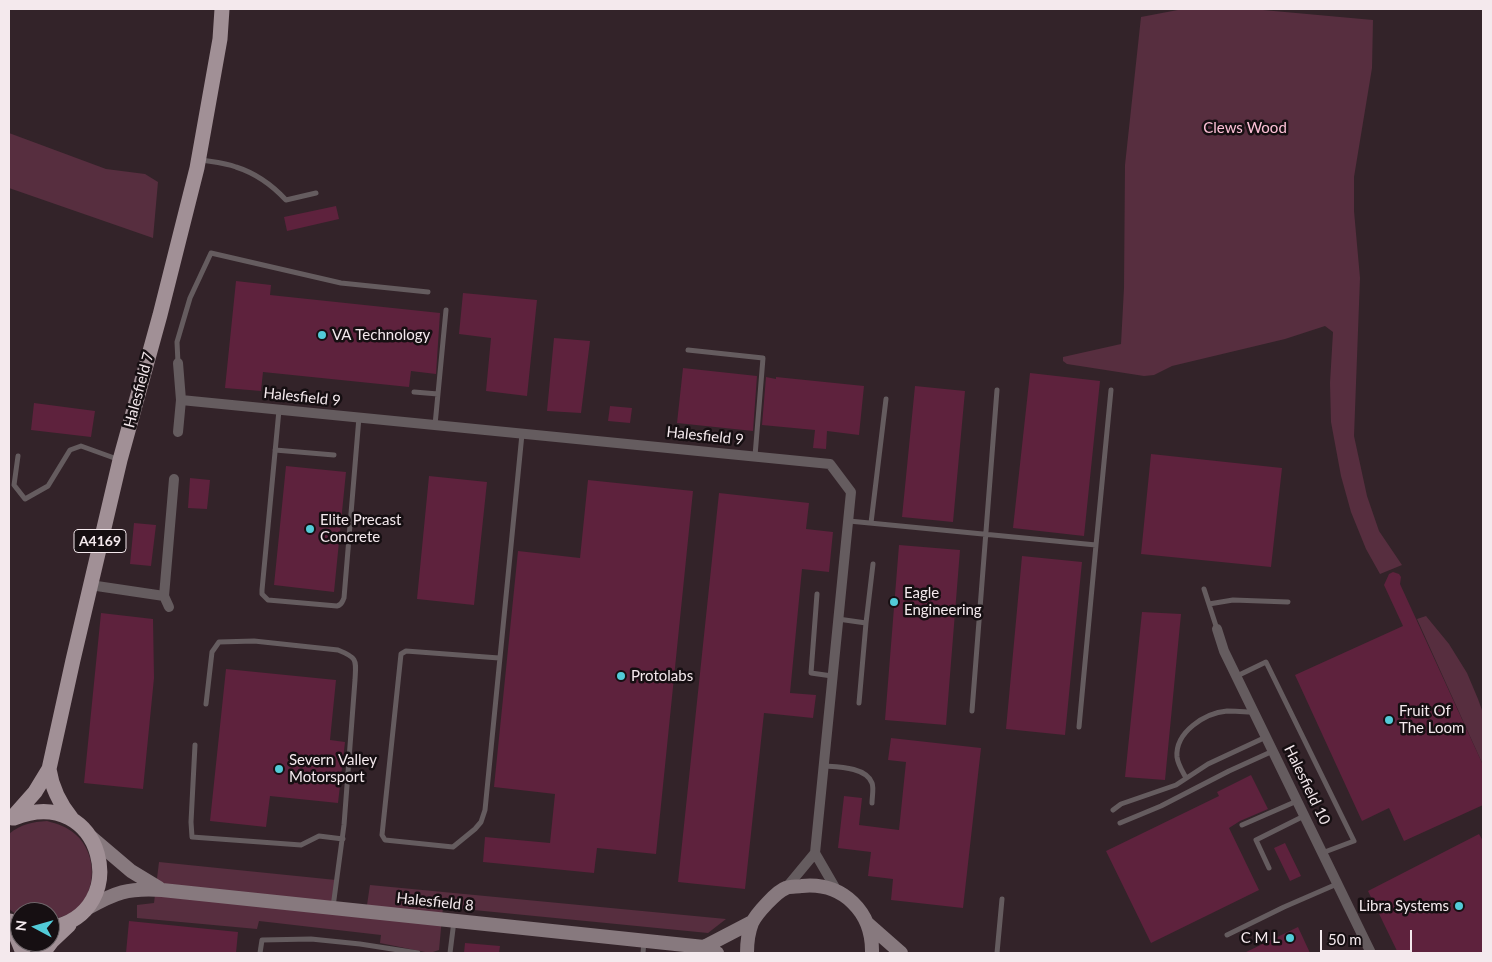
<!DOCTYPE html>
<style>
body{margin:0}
#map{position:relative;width:1492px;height:962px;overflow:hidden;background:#332329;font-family:Lato,sans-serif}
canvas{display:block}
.frame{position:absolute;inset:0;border:10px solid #f4e9ed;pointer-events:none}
.north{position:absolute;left:10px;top:902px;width:50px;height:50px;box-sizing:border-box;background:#160f12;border:1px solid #6f666a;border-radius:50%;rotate:276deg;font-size:14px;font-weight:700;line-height:20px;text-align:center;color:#f4e9ed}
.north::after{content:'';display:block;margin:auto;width:18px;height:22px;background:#52cbd8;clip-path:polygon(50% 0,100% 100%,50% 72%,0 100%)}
.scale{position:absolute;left:1320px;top:930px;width:92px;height:22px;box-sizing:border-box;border:2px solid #f4e9ed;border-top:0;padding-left:6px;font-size:15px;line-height:18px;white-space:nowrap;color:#f4e9ed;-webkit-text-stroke:4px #160f12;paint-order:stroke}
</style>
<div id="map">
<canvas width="1492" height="962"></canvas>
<div class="frame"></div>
<div class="north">N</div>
<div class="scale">50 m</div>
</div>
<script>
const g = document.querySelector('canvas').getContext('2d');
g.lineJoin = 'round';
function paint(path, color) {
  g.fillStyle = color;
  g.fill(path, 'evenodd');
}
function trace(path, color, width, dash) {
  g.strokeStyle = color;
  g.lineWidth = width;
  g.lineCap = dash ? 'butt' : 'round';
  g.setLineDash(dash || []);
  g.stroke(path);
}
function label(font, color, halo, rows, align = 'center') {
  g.font = font + ' Lato,sans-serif';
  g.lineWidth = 5;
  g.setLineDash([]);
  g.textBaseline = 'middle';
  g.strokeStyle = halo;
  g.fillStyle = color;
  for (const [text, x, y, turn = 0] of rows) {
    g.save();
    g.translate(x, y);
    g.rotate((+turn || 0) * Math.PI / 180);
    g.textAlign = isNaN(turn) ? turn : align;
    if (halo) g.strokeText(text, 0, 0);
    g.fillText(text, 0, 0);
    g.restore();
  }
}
paint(new Path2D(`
 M1183,9H1252L1373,20L1372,68L1354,177V211L1360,278L1354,436L1367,496L1379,531L1402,565L1380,574L1366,549L1351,512L1341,476L1331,422L1330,383L1333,332L1325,326L1285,339L1172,366L1154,375L1144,376L1067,364L1063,361V357L1121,344L1124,288L1125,165L1141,17Z
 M9,133L106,169L145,174L158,182L153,238L9,188Z
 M1426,616L1449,644L1467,673L1478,699L1483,713V765L1417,619Z
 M47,821C58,824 67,827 75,834C97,852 98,892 75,910C68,915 58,918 50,921V912H20V917L9,909V834C21,824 32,822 47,821Z
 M159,862L336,880L334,902L367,905L370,885L726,919L708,933L443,907L439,950L430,953L380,943L381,935L259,921L257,929L137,918V905L154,903Z`), '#572e3f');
paint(new Path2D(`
 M336,206L339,219L287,231L284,217Z
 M236,281L271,285L270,295L440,313L436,374L411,371L409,387L263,372L261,391L225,388Z
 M463,293L537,300L527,396L486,391L491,338L459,334Z
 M554,338L590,341L581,413L547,411Z
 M683,368L757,376L753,431L677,423Z
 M1030,373L1100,381L1084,536L1013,528Z
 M766,377L776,379V377L864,386L859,435L827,431L826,449L813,448L815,430L762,425Z
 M915,386L965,391L953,522L902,517Z
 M34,403L95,411L91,437L31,430Z
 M610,406L632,408L630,423L608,421Z
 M1151,454L1282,468L1271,567L1141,554Z
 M286,466L346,472L334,592L274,585Z
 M429,476L487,482L474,605L417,599Z
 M190,478L210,480L207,509L188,508Z
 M588,480L693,491L656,854L597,848L594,873L483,862L485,837L550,843L555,794L494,787L518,551L580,558Z
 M719,493L809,503L806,529L833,532L829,572L802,569L790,693L816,695L813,718L764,713L745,889L678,882Z
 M134,523L156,525L151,566L130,564Z
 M899,545L960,550L946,725L885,720Z
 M1022,556L1082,562L1065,735L1006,729Z
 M1393,572L1399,574L1401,577L1400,584L1483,765V805L1404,841L1389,808L1362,821L1295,675L1403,626L1384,585L1389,574Z
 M1142,612L1181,614L1165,780L1125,777Z
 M101,613L153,619L154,678L143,789L84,783Z
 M226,669L336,680L330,740L345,742L338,803L270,796L266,827L210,821Z
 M891,738L981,748L963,908L891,900L893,879L868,876L871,852L838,848L844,796L862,798L859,825L899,830L906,762L888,760Z
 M1251,775L1268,809L1240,821L1229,828L1259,890L1151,943L1106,851L1219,796L1217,792Z
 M1479,834L1483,841V953H1398L1368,891Z
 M1285,843L1301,876L1290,881L1274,848Z
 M129,921L238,932L236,953H126Z
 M1298,927L1310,953H1244Z
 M465,943L500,946L499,953H464Z`), '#5e223d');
trace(new Path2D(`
 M201,160C213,162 225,163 236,167C255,173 273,186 286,200L316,193
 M688,350L763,358L755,456
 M178,363L177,342L190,298L211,253L341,283L428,292
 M414,392L438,394
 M279,410L262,590V594L268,600L337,606C342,605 342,602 344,598L359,417
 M435,425L446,310
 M275,450L334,455
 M18,456L14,485L25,499L48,486L70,450L81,446L117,459
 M849,521L1096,545L1111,390
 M871,523L886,399
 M1204,589L1217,629
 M817,594L811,673L832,676
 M1209,604L1233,600L1288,602
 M838,619L866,623L859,703
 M866,623L873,564
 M499,658L406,651L401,654L382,835L385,840L453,847L475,829L481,822L485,810L522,434
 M1237,676L1266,662L1354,841L1322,853
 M206,704L212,652L219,642L254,641L338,650C358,658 356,660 355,680L344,825L333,907
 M972,711L997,390
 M1079,727L1096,545
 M195,745L191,822L192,837L301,845L319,836L343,839
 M824,766C838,767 866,767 872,783C874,788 872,797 872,803
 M1186,778C1183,772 1178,765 1177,757C1175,732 1205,713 1227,711C1235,711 1245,712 1254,712
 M1113,810L1121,804L1176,785L1208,764L1266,737
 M1120,823L1161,806L1229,771L1273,751
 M1242,825L1297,801
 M1269,868L1256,840L1304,816
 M1227,935L1284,907L1337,884
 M260,953L262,940L311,939L360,944L418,953
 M450,953L454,921
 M643,953L644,941
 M997,953L1002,899`), '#655c5f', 5);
trace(new Path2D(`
 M181,400L830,464L851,492L815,853L786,888
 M178,432L181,400L178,363
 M90,585L164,596
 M169,607L164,596L174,479
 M1217,629L1224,651L1371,953
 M815,853L837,891`), '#655c5f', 10);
trace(new Path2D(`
 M91,837L131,871L159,888
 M86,909C116,892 127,888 162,890L704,947L717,953
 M868,924L901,953
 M704,947L752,922
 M747,953C747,943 748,933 752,923C756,914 777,891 786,888C791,886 797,887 802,886C843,882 873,912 872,953`), '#87797e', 14);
trace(new Path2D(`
 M49,769C52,789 60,804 72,819
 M12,818L35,792L49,769L73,660L120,460L160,315L197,168L220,39L222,9
 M14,818C103,782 135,913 50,928
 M10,921L23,953
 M43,953L52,941L69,925`), '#a19096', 15);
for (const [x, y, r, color] of [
 [322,335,5,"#52cbd8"],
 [310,529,5,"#52cbd8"],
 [894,602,5,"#52cbd8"],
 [621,676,5,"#52cbd8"],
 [1389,720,5,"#52cbd8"],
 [279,769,5,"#52cbd8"],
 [1459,906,5,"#52cbd8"],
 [1290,938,5,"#52cbd8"]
]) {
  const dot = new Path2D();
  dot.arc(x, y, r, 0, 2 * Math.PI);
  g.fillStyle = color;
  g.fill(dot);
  trace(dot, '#160f12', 2);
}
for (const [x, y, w] of [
 [100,541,52]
]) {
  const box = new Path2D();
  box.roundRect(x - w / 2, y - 11.5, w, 23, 4);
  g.fillStyle = '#160f12';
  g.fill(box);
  trace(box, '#f4e9ed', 1);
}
label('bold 14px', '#f4e9ed', null, [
 ["A4169",100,541]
]);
label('15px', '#fdc1d7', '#160f12', [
 ["Clews Wood",1245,128]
]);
label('15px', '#f4e9ed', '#160f12', [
 ["VA Technology",332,335],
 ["Elite Precast",320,520],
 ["Concrete",320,537],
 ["Eagle",904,593],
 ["Engineering",904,610],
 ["Protolabs",631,676],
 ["Fruit Of",1399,711],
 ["The Loom",1399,728],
 ["Severn Valley",289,760],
 ["Motorsport",289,777],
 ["Libra Systems",1449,906,"right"],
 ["C M L",1280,938,"right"]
], 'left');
label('15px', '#f4e9ed', '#160f12', [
 ["Halesfield 7",139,390,-75],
 ["Halesfield 9",302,397,6],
 ["Halesfield 9",705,436,6],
 ["Halesfield 10",1307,785,64],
 ["Halesfield 8",435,902,6]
]);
</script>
